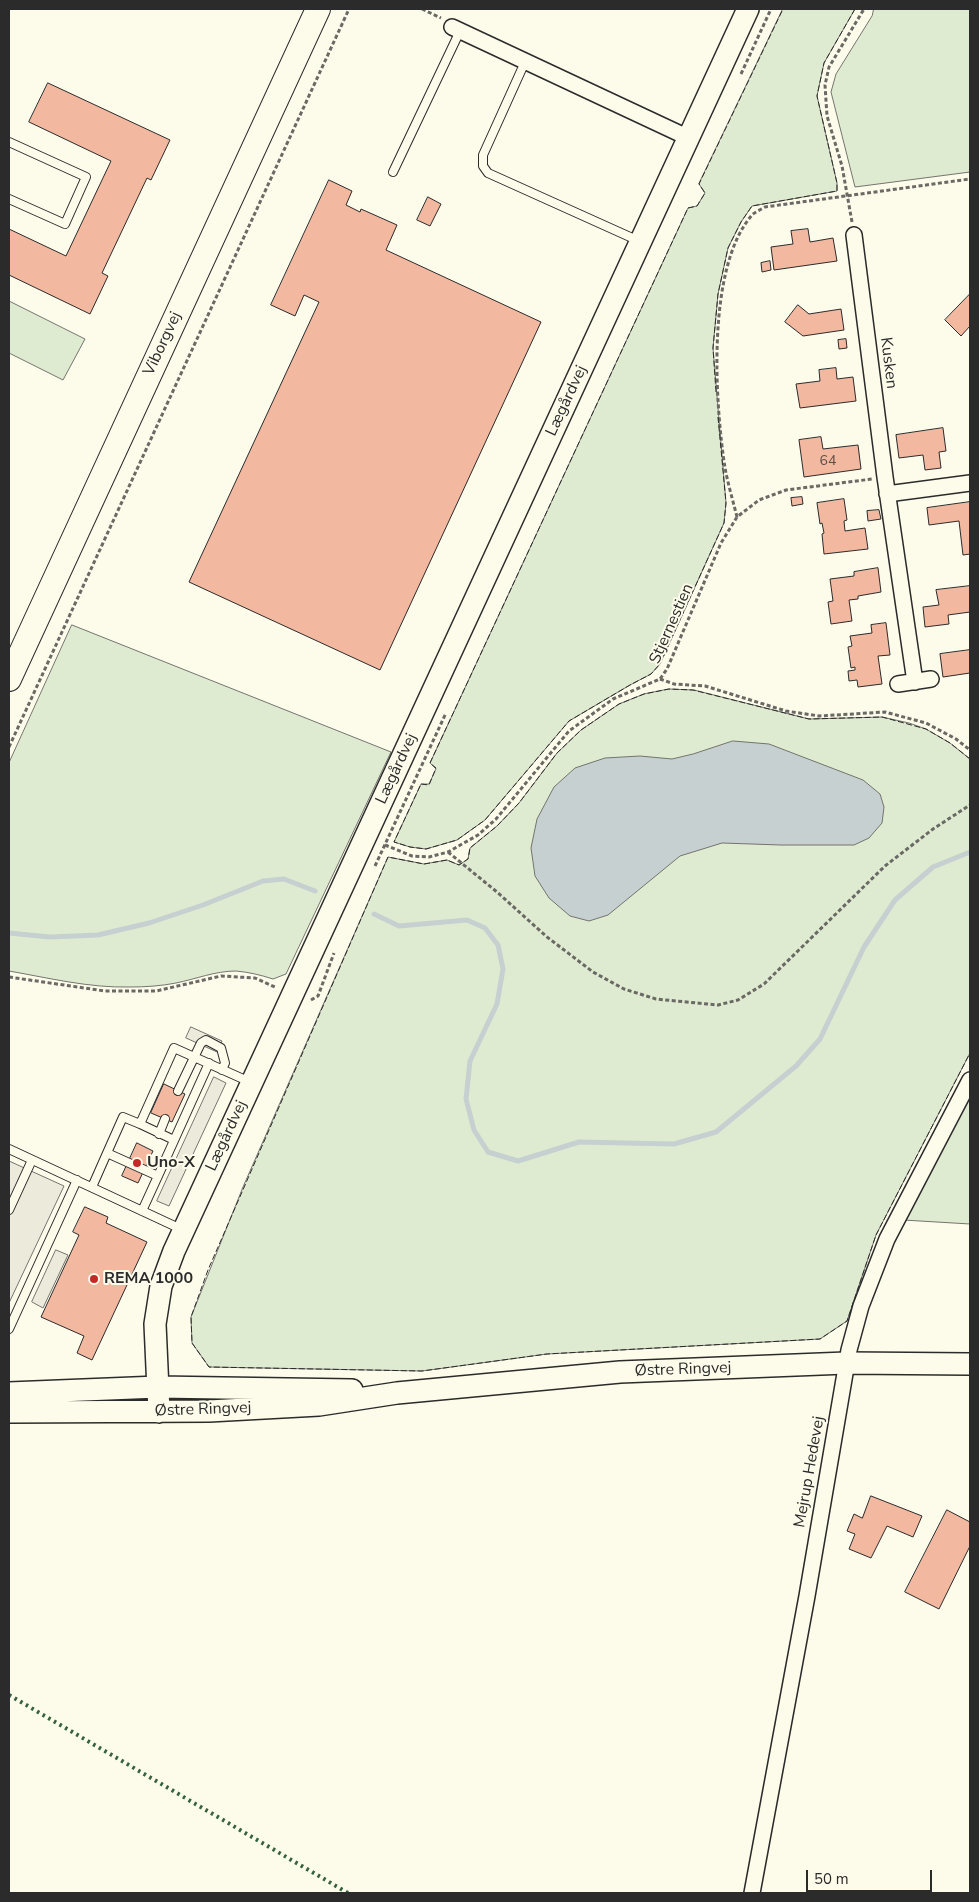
<!DOCTYPE html>
<meta charset="utf-8">
<style>
body{margin:0}
#map{position:relative;width:979px;height:1902px;overflow:hidden;background:#fdfbea;font-family:"Nunito Sans",sans-serif}
canvas{display:block}
.frame{position:absolute;inset:0;border:10px solid #2b2b2b;pointer-events:none}
.scale{position:absolute;left:806px;top:1870px;width:126px;height:22px;box-sizing:border-box;border:2px solid #2b2b2b;border-top:0;padding-left:6px;font-size:15px;line-height:18px;white-space:nowrap;color:#2b2b2b;-webkit-text-stroke:4px #fdfbea;paint-order:stroke}
</style>
<div id="map">
<canvas width="979" height="1902"></canvas>
<div class="frame"></div>
<div class="scale">50 m</div>
</div>
<script>
const g = document.querySelector('canvas').getContext('2d');
g.lineJoin = 'round';
function paint(path, color) {
  g.fillStyle = color;
  g.fill(path, 'evenodd');
}
function trace(path, color, width, dash) {
  g.strokeStyle = color;
  g.lineWidth = width;
  g.lineCap = dash ? 'butt' : 'round';
  g.setLineDash(dash || []);
  g.stroke(path);
}
function label(font, color, halo, rows, align = 'center') {
  g.font = font + ' "Nunito Sans",sans-serif';
  g.lineWidth = 4;
  g.setLineDash([]);
  g.textBaseline = 'middle';
  g.strokeStyle = halo;
  g.fillStyle = color;
  for (const [text, x, y, turn = 0] of rows) {
    g.save();
    g.translate(x, y);
    g.rotate((+turn || 0) * Math.PI / 180);
    g.textAlign = isNaN(turn) ? turn : align;
    if (halo) g.strokeText(text, 0, 0);
    g.fillText(text, 0, 0);
    g.restore();
  }
}
const green = new Path2D(`
 M783,9H855L824,63L817,96L837,183V191L752,206L741,222L728,248L718,294L713,348L726,503L724,523L660,664L651,674L630,685L569,721L485,820L457,840L426,849L410,847L394,842L421,784H429L436,769L430,763L688,208L697,206L705,193L699,184Z
 M874,9H970V172L855,187L831,92L836,74L872,16Z
 M9,301L85,339L63,380L9,353Z
 M72,625L391,752L286,974L273,979C261,975 248,972 236,971C215,971 196,979 176,983C161,986 145,987 130,987C89,988 49,978 9,971V763Z
 M669,689L694,690L809,719L882,717L909,723L926,729L950,743L970,759V1053L876,1235L847,1321L820,1339L547,1354L422,1371L209,1367L192,1343L191,1317L243,1187L388,857L424,864L447,860L459,865L468,859L470,848L497,826L519,803L557,753L581,730L619,704L644,694Z
 M970,1098V1224L903,1220Z`);
paint(green, '#deebd1');
trace(green, '#74746e', 1);
const parking = new Path2D(`
 M191,1027L222,1041L217,1052L186,1038Z
 M214,1077L226,1083L169,1206L157,1201Z
 M9,1161L64,1186L9,1303Z
 M56,1250L68,1255L43,1308L32,1302Z`);
paint(parking, '#eceadb');
trace(parking, '#74746e', 1);
const water = new Path2D(`
 M733,741L769,744L863,780L880,794L884,807L882,823L869,838L854,845H781L722,843L680,856L608,915L589,921L570,916L549,898L535,876L531,848L537,819L554,787L575,768L605,758L640,756L672,759L693,754Z`);
paint(water, '#c7d0d0');
trace(water, '#74746e', 1);
trace(new Path2D(`
 M374,914L399,926L467,920L485,928L498,945L503,969L497,1004L470,1061L466,1099L474,1130L488,1152L518,1161L579,1142L674,1144L716,1132L796,1066L820,1039L864,947L895,900L933,867L970,852
 M9,933L50,937L98,935L149,923L203,905L263,881L284,879L315,891`), '#c7d0d0', 5);
const building = new Path2D(`
 M48,83L170,140L151,180L147,178L102,273L108,276L90,314L9,275V229L66,256L111,161L29,122Z
 M329,180L352,191L346,205L360,212L361,209L397,225L386,250L541,322L380,670L189,582L319,302L304,295L295,316L271,305Z
 M428,197L441,204L430,226L417,220Z
 M808,229L810,242L833,238L837,261L774,270L771,247L793,244L791,231Z
 M770,261L771,270L762,272L761,263Z
 M970,294V326L961,336L945,320Z
 M798,305L809,314L841,309L844,330L803,336L785,322Z
 M846,339L847,348L839,349L838,340Z
 M836,368L837,379L853,377L856,401L800,408L796,384L820,381L819,370Z
 M943,428L946,451L939,452L941,468L925,470L923,455L899,458L896,435Z
 M821,437L823,449L858,445L861,469L804,477L799,440Z
 M802,497L803,504L792,506L791,498Z
 M844,499L847,520L844,521L845,531L865,528L868,549L824,554L822,534L824,533L822,523L820,524L817,503Z
 M970,502V554L963,555L959,521L929,525L927,508Z
 M879,510L881,519L868,521L867,511Z
 M878,568L881,592L858,596V599L849,600L852,621L831,624L828,602L833,601L830,579L854,576V572Z
 M970,586V612L948,615L949,624L925,627L923,607L939,605L936,590Z
 M886,623L890,655L878,656L882,684L858,687L857,680L849,681L848,671L855,670V667L851,668L848,647L852,646L850,636L872,633L871,625Z
 M970,650V673L943,677L940,654Z
 M164,1084L185,1094L172,1122L151,1113Z
 M137,1143L153,1151L138,1183L122,1176Z
 M85,1207L108,1217L106,1223L147,1242L92,1360L77,1353L84,1336L41,1317L79,1235L73,1232Z
 M871,1496L922,1516L913,1537L887,1526L871,1558L849,1549L855,1534L847,1531L854,1514L862,1518Z
 M947,1510L970,1522V1546L939,1609L905,1592Z`);
paint(building, '#f2b8a0');
trace(building, '#2b2b2b', 1);
const lane = new Path2D(`
 M525,62L483,155V166L488,173L639,241
 M9,142L86,177L65,224L9,199
 M393,172L460,31
 M178,1091L201,1043L206,1040L221,1048L225,1063L222,1070
 M140,1124L123,1117L107,1153L158,1176L209,1063
 M159,1134L165,1119
 M174,1140L140,1124L174,1048L250,1082
 M9,1149L181,1229
 M92,1187L107,1153
 M9,1210L32,1160
 M142,1211L158,1176
 M9,1329L77,1180`);
const street = new Path2D(`
 M452,27L689,138
 M854,235L885,477L915,682
 M887,494L970,483
 M898,684L931,679
 M752,1893L807,1596L849,1350L861,1306L887,1239L970,1080`);
const secondary = new Path2D(`
 M9,1393L158,1387L352,1390
 M9,1412L209,1411L319,1405L397,1393L620,1372L846,1363L970,1364
 M159,1412L155,1324L161,1286L174,1251L748,9`);
const primary = new Path2D(`
 M9,679L318,9`);
trace(lane, '#2b2b2b', 10);
trace(street, '#2b2b2b', 18);
trace(secondary, '#2b2b2b', 24);
trace(primary, '#2b2b2b', 26);
trace(new Path2D(`
 M422,9L441,18
 M741,74L771,9
 M852,222L842,166L827,116L825,85L829,67L864,9
 M737,517C733,501 728,484 725,468C715,403 706,268 752,215C755,212 760,210 765,207L970,179
 M660,679L674,684L705,686L786,711L819,716L885,712L926,723L956,739L970,750
 M9,747L349,9
 M385,845L412,856L429,857L448,852L478,835L496,819L569,731L613,699L660,679L667,669L721,543L737,517L759,500L786,490L872,479
 M448,852L497,892L547,937L593,972L624,989L656,999L718,1005L738,1000L764,984L885,866L933,829L970,805
 M375,866L446,713
 M9,977L105,991H156L221,976L255,978L277,988
 M311,1000L318,996L334,953`), '#6a6964', 3, [4, 2.5]);
trace(lane, '#fdfbea', 8);
trace(street, '#fdfbea', 15);
trace(secondary, '#fdfbea', 21);
trace(primary, '#fdfbea', 24);
trace(new Path2D(`
 M9,1695L348,1893`), '#34623c', 4, [2.5, 4]);
trace(new Path2D(`
 M716,392L713,348L718,294L728,248L741,222L752,206L837,191V183L817,96L824,63L855,9
 M718,417L726,503L724,523L660,664L651,674L630,685L569,721L485,820L457,840L426,849L410,847L394,842L421,784L429,785L436,768L430,763L688,208L697,206L705,193L699,184L783,9
 M970,759L950,743L926,729L882,717L809,719L693,690L669,689L644,694L619,704L581,730L557,753L519,803L497,826L470,848L468,859L459,865L447,860L424,864L388,857L208,1270L191,1317L192,1343L209,1367L422,1371L547,1354L820,1339L847,1321L876,1235L970,1053`), '#2b2b2b', 1, [6, 2.5]);
for (const [x, y, r, color] of [
 [137,1163,5,"#c62828"],
 [94,1279,5,"#c62828"]
]) {
  const dot = new Path2D();
  dot.arc(x, y, r, 0, 2 * Math.PI);
  g.fillStyle = color;
  g.fill(dot);
  trace(dot, '#fdfbea', 2);
}
label('14px', '#5d4e48', null, [
 ["64",828,462]
]);
label('16px', '#2b2b2b', '#fdfbea', [
 ["Viborgvej",163,344,-65],
 ["Kusken",888,363,83],
 ["Lægårdvej",567,401,-65],
 ["Stjernestien",672,624,-66],
 ["Lægårdvej",397,769,-65],
 ["Lægårdvej",227,1136,-65],
 ["Østre Ringvej",683,1370,-2],
 ["Østre Ringvej",203,1410,-2],
 ["Mejrup Hedevej",810,1472,-80]
]);
label('bold 16px', '#2b2b2b', '#fdfbea', [
 ["Uno-X",147,1163],
 ["REMA 1000",104,1279]
], 'left');
</script>
